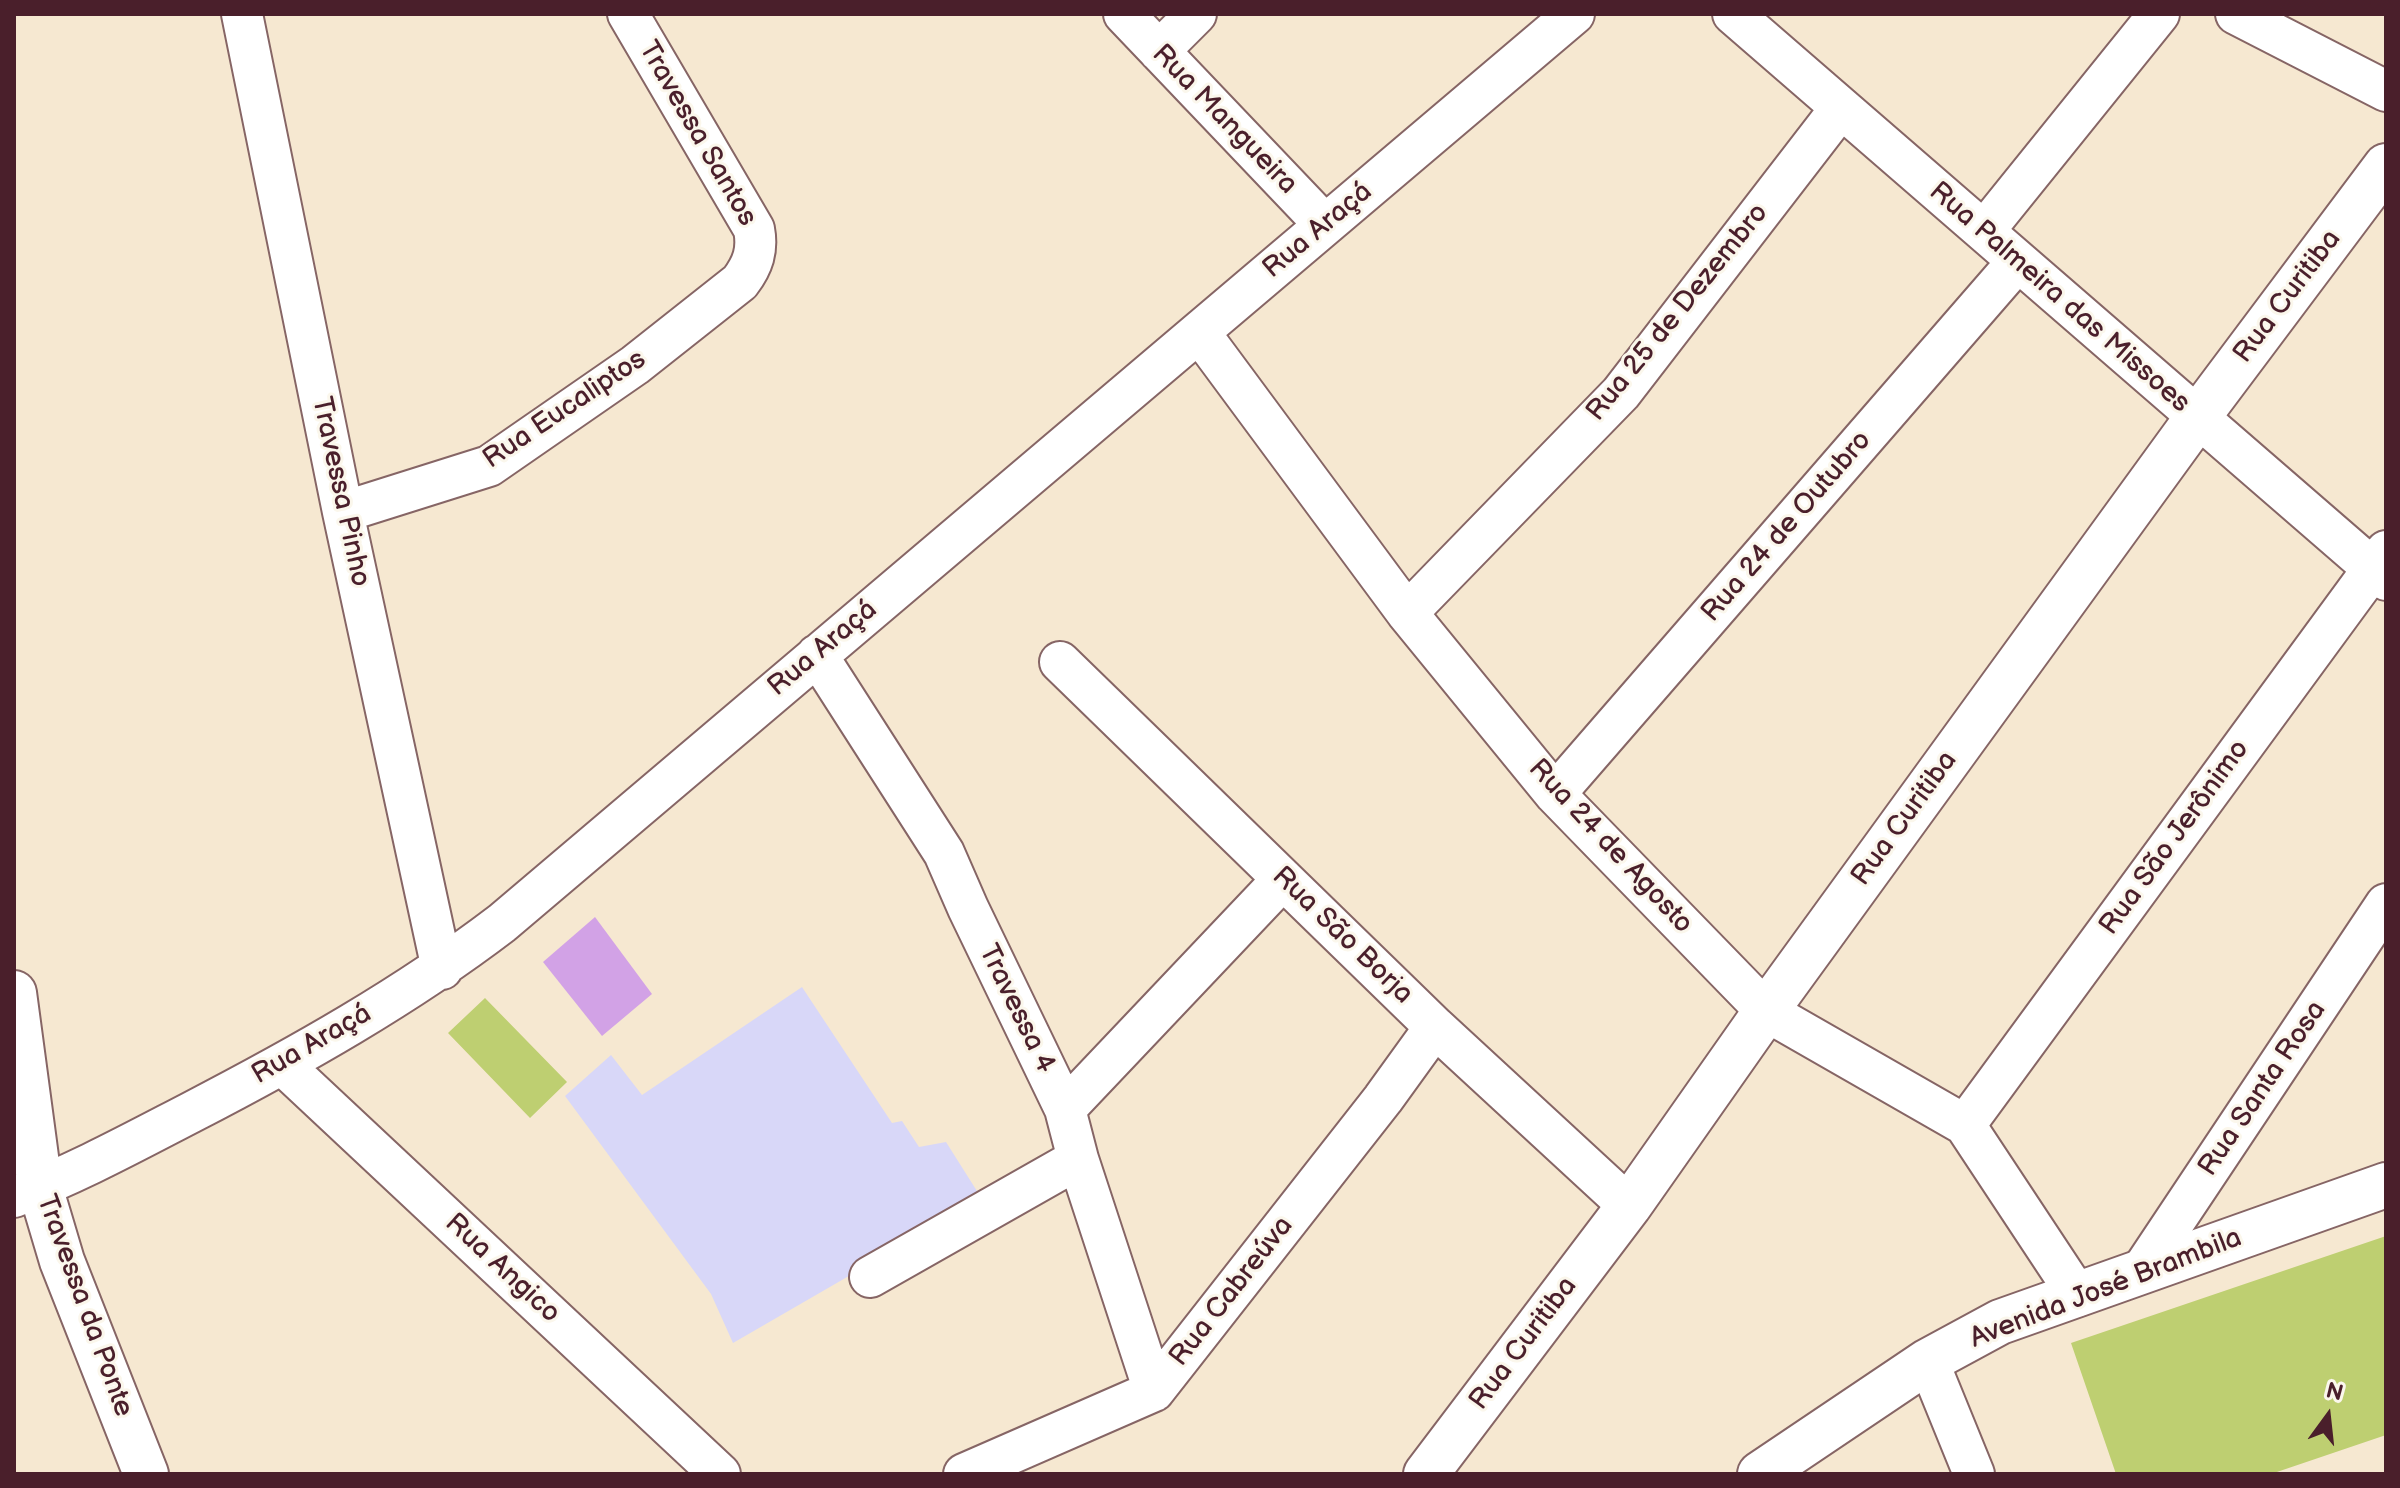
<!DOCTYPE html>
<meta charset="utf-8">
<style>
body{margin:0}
#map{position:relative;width:2400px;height:1488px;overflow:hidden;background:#f6e8d1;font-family:"Balsamiq Sans",sans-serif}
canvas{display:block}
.frame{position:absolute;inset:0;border:16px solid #4a1f2b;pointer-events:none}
.north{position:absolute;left:2288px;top:1376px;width:80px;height:80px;-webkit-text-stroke:6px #fbf7ec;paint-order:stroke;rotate:15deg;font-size:22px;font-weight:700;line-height:32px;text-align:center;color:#4a1f2b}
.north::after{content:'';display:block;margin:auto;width:28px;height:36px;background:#4a1f2b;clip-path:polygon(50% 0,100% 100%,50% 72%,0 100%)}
</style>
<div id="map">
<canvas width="2400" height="1488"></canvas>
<div class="frame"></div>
<div class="north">N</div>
</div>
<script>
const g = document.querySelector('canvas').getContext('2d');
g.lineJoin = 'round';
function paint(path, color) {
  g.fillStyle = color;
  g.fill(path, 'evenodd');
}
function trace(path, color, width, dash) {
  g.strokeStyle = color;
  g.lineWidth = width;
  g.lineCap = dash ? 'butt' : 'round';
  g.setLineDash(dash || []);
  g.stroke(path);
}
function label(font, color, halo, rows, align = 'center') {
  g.font = font + ' "Balsamiq Sans",sans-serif';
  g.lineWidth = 6;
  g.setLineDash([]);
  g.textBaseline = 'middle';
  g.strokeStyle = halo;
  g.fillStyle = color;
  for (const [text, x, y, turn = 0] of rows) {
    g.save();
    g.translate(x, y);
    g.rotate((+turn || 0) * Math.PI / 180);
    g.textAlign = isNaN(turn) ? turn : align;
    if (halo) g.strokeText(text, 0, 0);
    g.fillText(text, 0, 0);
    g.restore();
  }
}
paint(new Path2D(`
 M802,987L892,1123L902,1121L919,1147L946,1142L982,1199L733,1343L711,1294L565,1096L611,1055L642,1095Z`), '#d8d7f8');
paint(new Path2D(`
 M485,998L567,1082L530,1118L448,1033Z
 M2386,1236V1435L2271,1474H2116L2071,1343Z`), '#becf71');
paint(new Path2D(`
 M595,917L652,994L602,1036L543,962Z`), '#d2a2e6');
const street = new Path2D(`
 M242,14L343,512L442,969
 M1124,14L1325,225
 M1733,14L2386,580
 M2236,14L2386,91
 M1159,51L1196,14
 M1984,231L2159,14
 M1199,332L1407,613L1555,794L1766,1011L1965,1125L2078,1296
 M343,512L489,466L635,365L740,282C753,265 758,250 754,229L628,14
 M1407,613L1621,393L1840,109
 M817,655L944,853L968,908L1065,1109L1078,1159L1154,1391
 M1060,662L1435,1027L1629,1206
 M1555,794L2018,261
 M283,1065L720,1474
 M1065,1109L1283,879
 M1965,1125L2386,551
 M14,1197C75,1174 132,1143 190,1113C298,1057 405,997 502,923L1574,14
 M2140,1273L2386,904
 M870,1277L1078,1159
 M1928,1361L1974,1474
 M964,1474L1154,1391L1383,1099L1435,1027`);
const secondary = new Path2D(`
 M14,993L40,1187L62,1261L146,1474
 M1426,1474L1629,1206L1766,1011L2197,418L2386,166
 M1760,1474L1928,1361L2000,1322L2386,1185`);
trace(street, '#866565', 44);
trace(secondary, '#866565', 48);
trace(street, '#fff', 40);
trace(secondary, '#fff', 44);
label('28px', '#4a1f2b', '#fbf7ec', [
 ["Rua Mangueira",1224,120,46],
 ["Travessa Santos",697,134,60],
 ["Rua Araçá",1318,231,-40],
 ["Rua Curitiba",2288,297,-53],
 ["Rua Palmeira das Missoes",2059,298,41],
 ["Rua 25 de Dezembro",1678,313,-51],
 ["Rua Eucaliptos",565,410,-34],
 ["Travessa Pinho",340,492,78],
 ["Rua 24 de Outubro",1787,527,-49],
 ["Rua Araçá",823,649,-40],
 ["Rua Curitiba",1905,819,-54],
 ["Rua São Jerônimo",2175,838,-54],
 ["Rua 24 de Agosto",1610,847,47],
 ["Rua São Borja",1342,936,44],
 ["Travessa 4",1016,1009,64],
 ["Rua Araçá",312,1045,-30],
 ["Rua Santa Rosa",2263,1089,-56],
 ["Rua Angico",502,1269,43],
 ["Avenida José Brambila",2106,1289,-21],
 ["Rua Cabreúva",1232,1292,-52],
 ["Travessa da Ponte",84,1306,70],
 ["Rua Curitiba",1524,1344,-53]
]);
</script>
